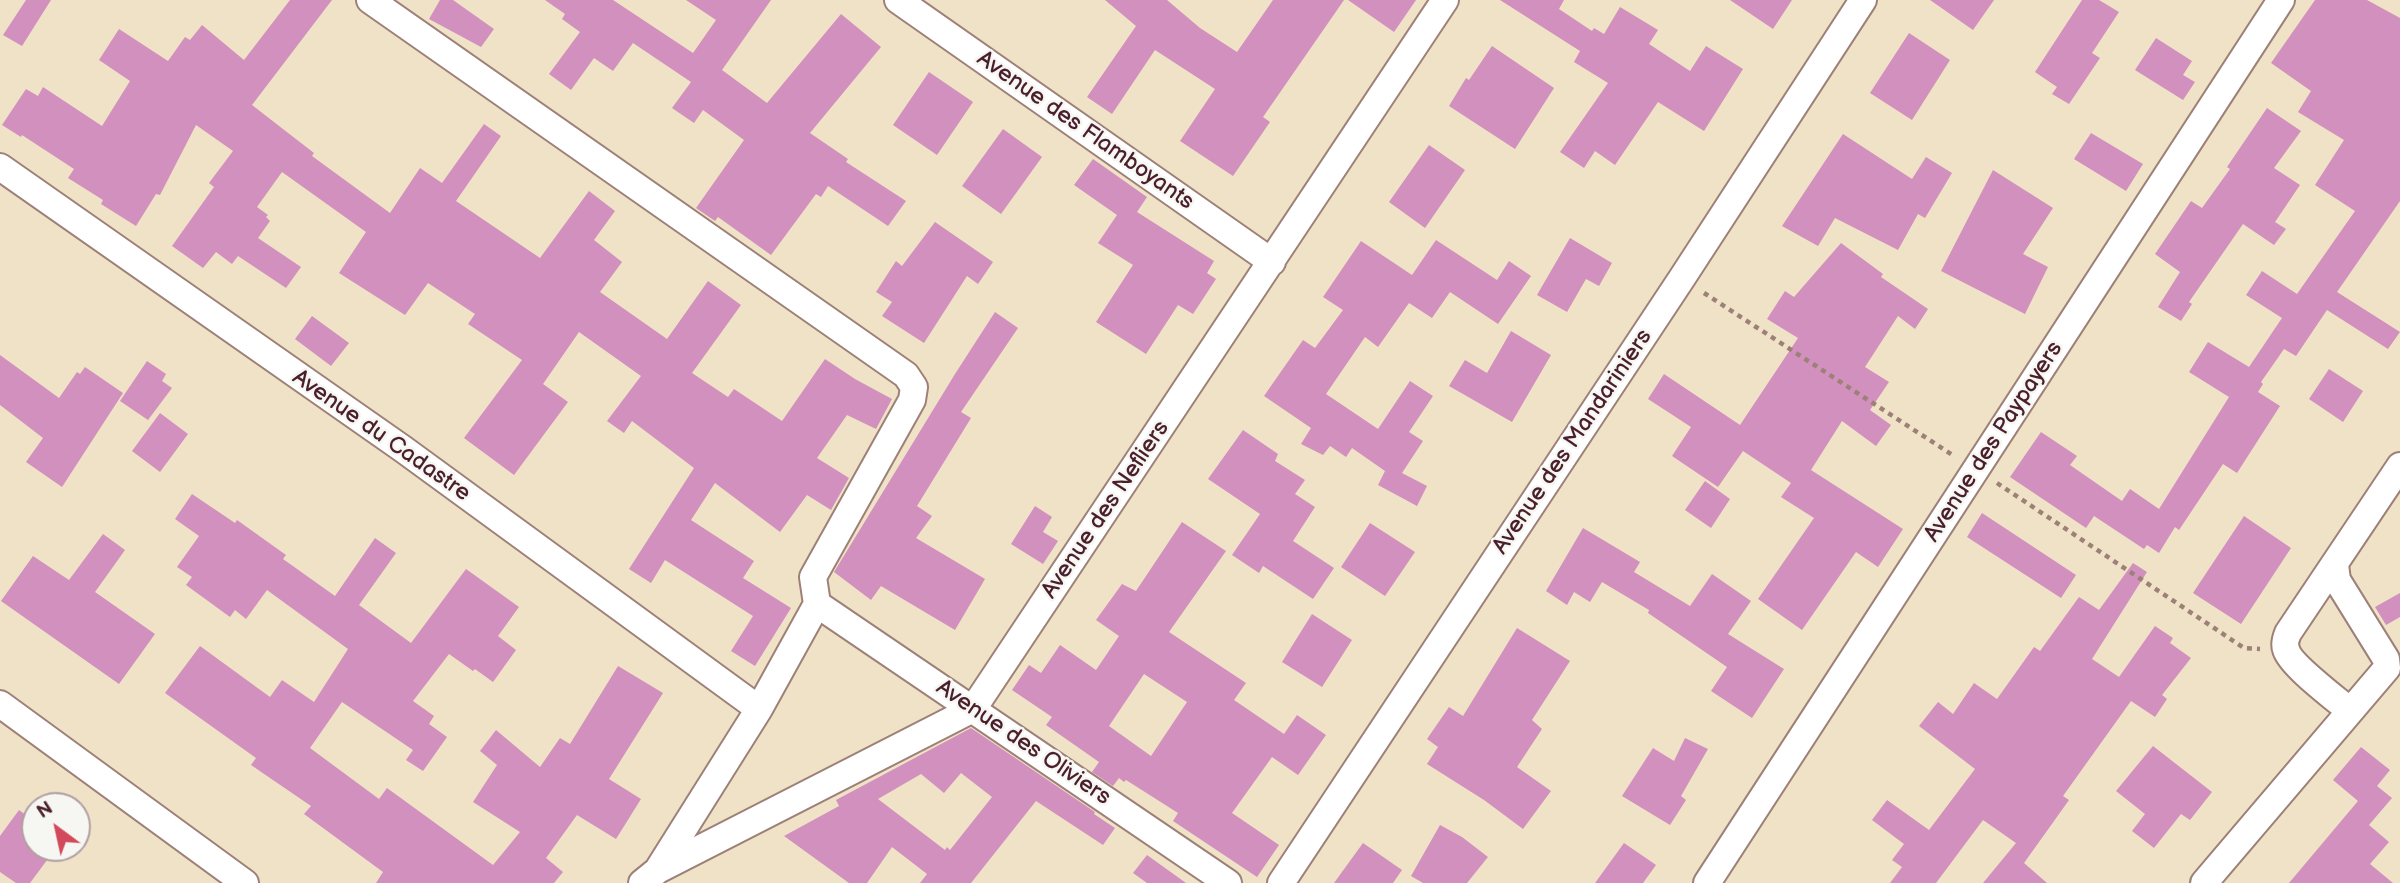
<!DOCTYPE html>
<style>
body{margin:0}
#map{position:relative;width:2400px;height:883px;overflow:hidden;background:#f0e2c6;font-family:"Balsamiq Sans",sans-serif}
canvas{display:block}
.north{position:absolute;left:21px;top:792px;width:70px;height:70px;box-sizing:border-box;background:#f6f6f2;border:2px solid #b1a0a2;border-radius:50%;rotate:327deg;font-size:19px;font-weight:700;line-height:28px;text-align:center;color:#4a1f2b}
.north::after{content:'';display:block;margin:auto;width:24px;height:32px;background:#d1495b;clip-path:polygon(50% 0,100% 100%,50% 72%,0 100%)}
</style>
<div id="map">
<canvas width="2400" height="883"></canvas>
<div class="north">N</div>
</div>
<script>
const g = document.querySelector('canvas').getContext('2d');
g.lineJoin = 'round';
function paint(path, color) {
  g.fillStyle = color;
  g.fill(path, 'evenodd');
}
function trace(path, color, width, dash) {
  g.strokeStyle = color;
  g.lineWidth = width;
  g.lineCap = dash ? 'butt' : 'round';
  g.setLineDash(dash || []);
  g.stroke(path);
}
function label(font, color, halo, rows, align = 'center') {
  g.font = font + ' "Balsamiq Sans",sans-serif';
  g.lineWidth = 5;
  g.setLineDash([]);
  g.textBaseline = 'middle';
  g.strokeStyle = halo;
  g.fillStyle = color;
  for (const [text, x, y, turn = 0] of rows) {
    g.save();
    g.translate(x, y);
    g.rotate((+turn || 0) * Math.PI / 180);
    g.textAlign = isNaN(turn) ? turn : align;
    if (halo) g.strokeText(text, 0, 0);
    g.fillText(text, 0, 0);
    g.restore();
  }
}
paint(new Path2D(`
 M26,0H51L22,46L3,35Z
 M290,0H332L252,105L314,153L312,156L390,213L420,168L442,183L484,124L501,136L456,201L540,258L589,191L615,211L594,240L622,262L600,292L667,339L708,281L741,305L692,373L728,397L734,389L782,421L825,359L855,379L892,399L876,429L847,415L817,458L849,478L831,510L807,495L780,532L715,483L691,520L754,561L743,578L791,608L755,666L731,651L753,616L665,560L651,583L629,569L694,468L632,421L624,433L607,421L641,376L579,332L543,384L568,402L514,475L464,438L522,360L468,324L475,314L428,283L405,315L339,273L366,232L282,172L257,207L268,215L266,217L270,221L258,238L301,267L286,288L238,256L232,264L216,252L203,268L172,246L214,187L209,183L233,151L196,125L160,195L156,194L136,226L101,204L103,200L68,178L74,169L22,135L21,137L2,125L26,89L38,96L43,87L102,126L130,81L99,60L119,29L168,61L185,37L190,40L202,25L244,60Z
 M440,0H453L494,29L481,47L429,19Z
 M545,0H613L693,53L716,20L686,0H771L722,70L767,103L841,14L881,47L810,133L848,159L846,162L906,201L888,226L828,186L821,197L816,194L771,255L718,217L715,221L696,208L744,140L703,110L694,123L672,108L691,82L633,43L613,71L594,58L571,90L549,74L580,32L562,19L565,14Z
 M1105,0H1167L1200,28L1237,52L1273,0H1344L1263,117L1270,122L1233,176L1180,141L1215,89L1155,50L1112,114L1087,97L1136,26Z
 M1348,0H1416L1394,32Z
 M1500,0H1564L1559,9L1592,31L1594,28L1604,34L1620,7L1658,30L1649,44L1690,71L1706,46L1743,69L1704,131L1658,102L1615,165L1595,151L1584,168L1560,152L1608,83L1574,62L1580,51Z
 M1730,0H1792L1773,29Z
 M1930,0H1994L1973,30Z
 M2082,0H2099L2119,12L2092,53L2100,58L2069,104L2052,94L2057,87L2035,72Z
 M2315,0H2367L2400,18V201L2337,292L2400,332L2388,349L2327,310L2296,356L2284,349L2261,382L2263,384L2258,392L2280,406L2237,473L2223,464L2179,530L2175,527L2159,553L2147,545L2144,549L2094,516L2086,528L2010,477L2041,432L2077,456L2070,465L2122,501L2130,489L2159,509L2229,397L2189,372L2208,342L2249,367L2282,318L2246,295L2262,271L2297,294L2355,211L2315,185L2344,140L2298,112L2311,91L2271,63Z
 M1909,33L1950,60L1912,120L1870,93Z
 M2156,38L2192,61L2183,75L2195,82L2183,100L2135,70Z
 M1492,46L1554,88L1515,149L1449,106L1466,78L1469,80Z
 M929,72L973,102L937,155L893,125Z
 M2267,108L2301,131L2274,168L2300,185L2275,222L2286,229L2274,245L2243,224L2189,302L2192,304L2181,321L2158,307L2180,272L2155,254L2191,201L2202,208L2230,169L2227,167Z
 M1003,129L1042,157L1001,214L962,186Z
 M2091,133L2143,164L2126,191L2074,159Z
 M1843,134L1912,179L1926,157L1952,173L1925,218L1918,214L1898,250L1835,218L1818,246L1782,226Z
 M1429,145L1465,170L1425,228L1389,202Z
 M1093,159L1147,197L1137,212L1214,261L1207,273L1216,279L1193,314L1178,305L1146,354L1096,322L1133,265L1098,243L1117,215L1074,185Z
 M1993,170L2053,208L2023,254L2048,267L2025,314L1941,271Z
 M935,222L993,262L978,284L967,276L924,343L882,316L892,302L876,292L896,261L902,266Z
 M1570,238L1612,263L1599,286L1586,279L1567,312L1537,295Z
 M1436,240L1497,280L1509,261L1531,276L1498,324L1450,292L1432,318L1409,303L1378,347L1365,337L1326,394L1378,429L1410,381L1433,396L1409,432L1423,441L1402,473L1427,486L1417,506L1378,485L1385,471L1352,448L1346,457L1330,446L1323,455L1301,444L1311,428L1264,396L1303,340L1315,348L1343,310L1323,297L1361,241L1412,275Z
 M1841,243L1883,274L1881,277L1928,309L1915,329L1898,316L1865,367L1889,382L1870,410L1891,425L1876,446L1842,421L1811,470L1903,529L1878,567L1856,552L1802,630L1758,599L1814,518L1781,497L1791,483L1743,451L1718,487L1672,456L1691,427L1648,399L1664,374L1740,425L1798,338L1767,319L1785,291L1794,297Z
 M995,312L1018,328L961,412L971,418L917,506L932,516L916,538L985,579L955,630L881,586L871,600L834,572L955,374Z
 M312,316L349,343L331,366L295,339Z
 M1511,331L1551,355L1512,422L1449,386L1465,360L1487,373Z
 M0,355L59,398L77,372L80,374L85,367L123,393L62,487L26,462L43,438L0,405Z
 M147,361L166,374L162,381L172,388L148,420L120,401Z
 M2329,369L2363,391L2343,422L2309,399Z
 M160,413L188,434L160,472L132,451Z
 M1243,430L1278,454L1275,461L1305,480L1295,494L1315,507L1293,541L1334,568L1313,599L1263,566L1259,573L1232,555L1260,514L1208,479Z
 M1705,481L1730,499L1711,528L1685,510Z
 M192,494L235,523L237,520L286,555L283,559L335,596L375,538L396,553L359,605L411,643L466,569L519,607L498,636L516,650L493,682L475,669L473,671L449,654L413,701L434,716L429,724L447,737L423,771L406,760L413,750L342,702L310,748L379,799L387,788L493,865L520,832L473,802L497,765L480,751L496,730L540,767L560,738L570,744L618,666L663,693L609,779L641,799L616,839L577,815L546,858L563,872L554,883H376L383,872L304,814L311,806L251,765L256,758L165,693L200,646L270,697L282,680L314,702L348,649L267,590L246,619L235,610L230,617L186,585L192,577L177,567L199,536L175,519Z
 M1035,506L1052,517L1043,532L1058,541L1043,564L1011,544Z
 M1982,513L2076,575L2061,598L1967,537Z
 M2244,516L2291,548L2241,624L2193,593Z
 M1182,522L1226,551L1169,632L1246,683L1234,700L1284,734L1297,715L1326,735L1298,775L1272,757L1232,813L1279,845L1257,877L1173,821L1178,813L1126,780L1124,782L1119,778L1113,786L1092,772L1099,762L1046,725L1052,717L1012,690L1029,665L1041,673L1060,645L1096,670L1119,636L1096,620L1122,584L1136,591ZM1144,674L1187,702L1151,756L1109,726Z
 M1370,523L1415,552L1385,596L1341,567Z
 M1583,528L1640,562L1634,572L1690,606L1712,574L1751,601L1728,634L1784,669L1752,718L1711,691L1727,667L1648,613L1649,610L1602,582L1590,602L1574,592L1567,605L1546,591Z
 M103,534L125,550L95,592L155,634L119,684L1,601L33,556L69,580Z
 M2133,563L2147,572L2092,659L2119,677L2155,626L2173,638L2170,643L2191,658L2162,695L2167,699L2155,717L2131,701L2063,796L2069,800L2024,863L2047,883H1983L2016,843L1983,820L1936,883H1890L1902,867L1892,860L1904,844L1872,820L1887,800L1929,830L1975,769L1919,726L1938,702L1953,714L1974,683L1997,699L2034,647L2040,651L2079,597L2099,610Z
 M2400,593V617L2386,625L2375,607Z
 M1312,614L1352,640L1322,687L1282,662Z
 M1517,628L1570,661L1532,720L1542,729L1517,767L1551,791L1523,829L1484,800L1427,764L1438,747L1427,739L1449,707L1463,716Z
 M971,728L1095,812L1094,814L1115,828L1103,845L1036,801L971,883H920L927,874L892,847L867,883H849L784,836L839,806L836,800ZM961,773L992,797L950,850L947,847L945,850L878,799L921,774L944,793Z
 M1685,738L1708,749L1681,796L1686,800L1670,825L1622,796L1653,748L1674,761Z
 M2153,746L2212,792L2190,820L2181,814L2154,848L2132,831L2145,814L2116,791Z
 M2361,747L2390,770L2377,786L2392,798L2369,825L2389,842L2370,864L2393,883H2289L2358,801L2333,780Z
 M19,810L35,822V848H56L30,883H16L0,872V836Z
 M1440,825L1462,837L1488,857L1467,883H1423L1411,876Z
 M1363,843L1402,870L1393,883H1334Z
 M1624,843L1656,865L1643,883H1595Z
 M1147,855L1186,883H1147L1133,873Z`), '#d190bd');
const minor = new Path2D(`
 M370,0L906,375L914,387L912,400L813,577L817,604L759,709L659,868
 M898,0L1272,262
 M0,167L403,449L759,709
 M817,604L1228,883
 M0,704L245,883
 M2350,711C2336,699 2289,664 2286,649C2284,644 2286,638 2288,633L2400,466
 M642,883L658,870L973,709L1445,0
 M1281,883L1682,278L1863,0
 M1707,883L2281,0
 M2204,883L2387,668L2386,659L2337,580L2335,565`);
trace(minor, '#9d8078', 30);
trace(new Path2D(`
 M1704,293L1954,456
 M1997,483L2244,648L2260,649`), '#9d8078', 4.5, [5, 5]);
trace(minor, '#fff', 26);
label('23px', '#4a1f2b', '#f6f6f2', [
 ["Avenue des Flamboyants",1085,131,35],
 ["Avenue du Cadastre",381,436,35],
 ["Avenue des Mandariniers",1573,442,-56],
 ["Avenue des Paypayers",1994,442,-57],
 ["Avenue des Nefliers",1106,510,-56],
 ["Avenue des Oliviers",1023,743,34]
]);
</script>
